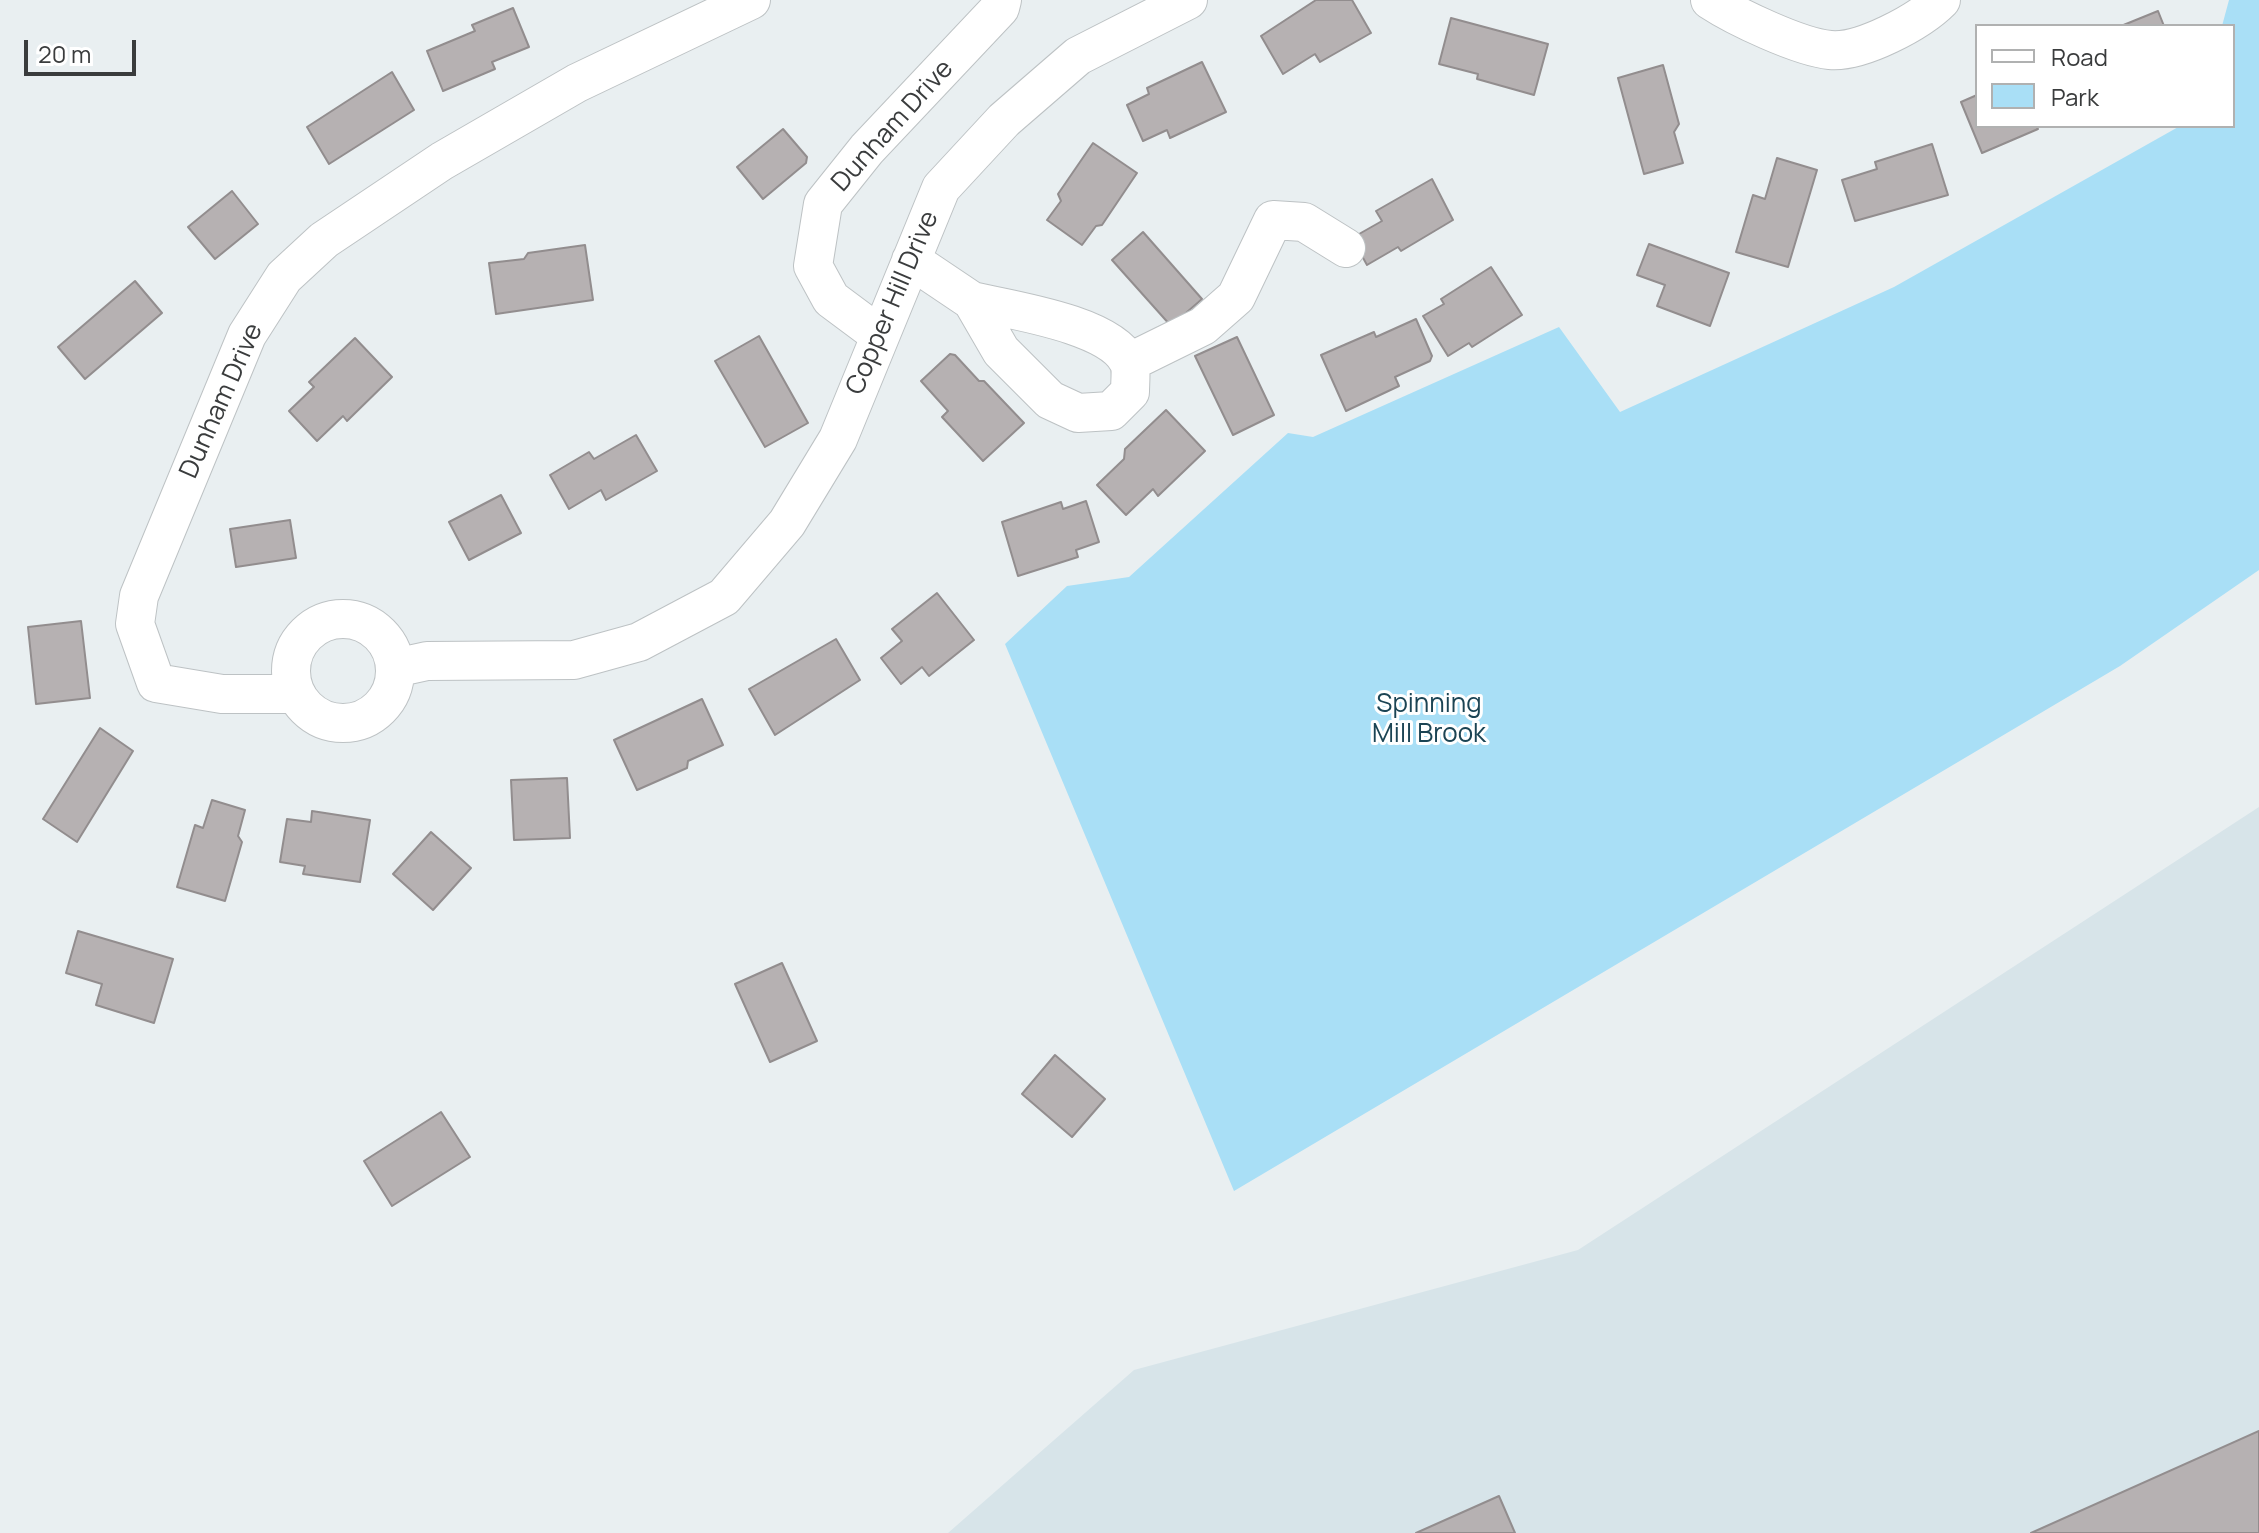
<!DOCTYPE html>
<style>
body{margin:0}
#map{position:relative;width:2259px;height:1533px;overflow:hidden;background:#e9eff1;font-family:Manrope,sans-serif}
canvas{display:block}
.legend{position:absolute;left:1975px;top:24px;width:260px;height:104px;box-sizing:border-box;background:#fff;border:2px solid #b0b1b1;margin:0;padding:10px 14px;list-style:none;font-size:24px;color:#3a3c3d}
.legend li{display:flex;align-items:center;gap:16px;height:40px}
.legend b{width:40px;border:2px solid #b0b1b1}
.scale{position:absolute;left:24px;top:40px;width:112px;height:36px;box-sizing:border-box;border:4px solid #3a3c3d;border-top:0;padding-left:10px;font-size:24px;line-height:28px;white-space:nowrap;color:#3a3c3d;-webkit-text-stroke:6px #fff;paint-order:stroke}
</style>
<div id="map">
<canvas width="2259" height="1533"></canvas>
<ul class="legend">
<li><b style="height:10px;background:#fff"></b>Road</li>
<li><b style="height:22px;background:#a9dff6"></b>Park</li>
</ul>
<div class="scale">20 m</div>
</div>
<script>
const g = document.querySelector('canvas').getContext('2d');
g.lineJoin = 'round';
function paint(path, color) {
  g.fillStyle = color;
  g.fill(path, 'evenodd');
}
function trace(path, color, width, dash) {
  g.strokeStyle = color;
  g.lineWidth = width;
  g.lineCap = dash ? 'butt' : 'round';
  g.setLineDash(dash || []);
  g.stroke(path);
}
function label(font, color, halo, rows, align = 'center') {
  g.font = font + ' Manrope,sans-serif';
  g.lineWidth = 6;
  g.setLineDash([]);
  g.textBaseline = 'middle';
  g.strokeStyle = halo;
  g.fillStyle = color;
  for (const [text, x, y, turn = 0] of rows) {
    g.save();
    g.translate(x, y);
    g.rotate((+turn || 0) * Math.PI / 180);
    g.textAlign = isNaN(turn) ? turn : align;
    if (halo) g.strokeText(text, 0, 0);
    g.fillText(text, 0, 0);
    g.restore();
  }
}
paint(new Path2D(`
 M2259,807V1533H948L1134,1370L1578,1250Z`), '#d7e4e9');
paint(new Path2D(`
 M2229,0H2259V570L2120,666L1234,1191L1005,644L1067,586L1129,577L1288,433L1313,437L1559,327L1620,412L1894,287L2180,126H2233V26H2222Z`), '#a9dff6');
const building = new Path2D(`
 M1316,0H1352L1371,33L1320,62L1315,54L1283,74L1261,36Z
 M513,8L529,47L492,62L495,69L443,91L427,51L475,31L472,25Z
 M2158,11L2164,26H2121Z
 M1451,18L1548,44L1534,95L1477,79L1478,74L1439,64Z
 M1202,62L1226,112L1170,138L1167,130L1143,141L1127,105L1149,94L1147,88Z
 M1663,65L1679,124L1674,132L1683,163L1644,174L1618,78Z
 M392,72L414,110L329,164L307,127Z
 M1977,95V126H2036L2038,129L1982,153L1961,102Z
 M783,129L807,157L806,163L763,199L737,167Z
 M1093,143L1137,173L1102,225L1096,226L1082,245L1047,220L1061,201L1058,194Z
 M1932,144L1948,195L1855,221L1842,180L1877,169L1875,162Z
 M1777,158L1817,170L1788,267L1736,252L1753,195L1765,199Z
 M1432,179L1453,220L1401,251L1398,247L1367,265L1352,238L1382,221L1376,211Z
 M232,191L258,224L215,259L188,227Z
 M1143,232L1202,299L1171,326L1112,260Z
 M1649,244L1729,273L1710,326L1657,306L1665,285L1637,275Z
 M585,245L593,300L496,314L489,263L524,259L528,253Z
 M1491,267L1522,315L1472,347L1469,343L1448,356L1423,316L1444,304L1441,299Z
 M135,281L162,313L85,379L58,347Z
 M1416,319L1432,356L1430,361L1395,377L1399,386L1346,411L1321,355L1374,332L1376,337Z
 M759,336L808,423L765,447L715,361Z
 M1237,337L1274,415L1233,435L1195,356Z
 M355,338L392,377L347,421L343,416L317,441L289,411L314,387L309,382Z
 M950,354L955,355L979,381H984L1024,423L983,461L942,417L948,411L921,381Z
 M1166,410L1205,451L1158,496L1153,489L1126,515L1097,485L1124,459L1125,449Z
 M636,435L657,471L606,500L601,490L569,509L550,475L589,452L594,459Z
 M501,495L521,533L469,560L449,522Z
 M1086,501L1099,542L1076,550L1078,557L1018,576L1002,522L1061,502L1063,509Z
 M290,520L296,558L236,567L230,529Z
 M937,593L974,640L929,676L922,667L901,684L881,658L902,641L892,629Z
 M81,621L90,698L36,704L28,627Z
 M836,639L860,680L775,735L749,689Z
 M702,699L723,745L688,761L687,768L637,790L614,740Z
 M100,728L133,751L77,842L43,819Z
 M567,778L570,838L514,840L511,780Z
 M212,800L245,810L238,836L242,842L225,901L177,887L195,825L203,828Z
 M312,811L370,820L360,882L303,874L305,866L280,862L287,819L311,822Z
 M431,832L471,868L433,910L393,874Z
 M78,931L173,959L154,1023L96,1005L102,984L66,973Z
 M782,963L817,1041L770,1062L735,984Z
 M1055,1055L1105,1099L1072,1137L1022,1094Z
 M441,1112L470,1157L392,1206L364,1161Z
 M2259,1431V1533H2031Z
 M1499,1496L1515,1533H1416Z`);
paint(building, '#b6b1b2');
trace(building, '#928d8e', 2);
const minor = new Path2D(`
 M1710,0C1736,17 1799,47 1830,50C1861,53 1919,22 1941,0
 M911,260L972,301L1001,351L1050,400L1078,413L1111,411L1130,392C1130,382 1132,368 1128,361C1109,324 1011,310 972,301
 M878,334L831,299L813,266L823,204L867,149L1000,8L1002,0
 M1130,362L1203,326L1236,297L1273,220L1304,222L1346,248
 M291 671a52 52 0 1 1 104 0a52 52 0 1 1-104 0Z
 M395,668L427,661L574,660L639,642L724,597L787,523L838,439L941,188L1004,120L1078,56L1188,0
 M296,694H222L156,683L135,624L139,596L247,335L284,277L324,240L442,161L577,83L751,0`);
trace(minor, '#bdc2c4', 40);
trace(minor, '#fff', 38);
label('26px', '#3a3c3d', '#fff', [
 ["Dunham Drive",893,126,-48],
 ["Copper Hill Drive",893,303,-67],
 ["Dunham Drive",222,401,-66]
]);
label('26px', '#1b4454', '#fff', [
 ["Spinning",1429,705],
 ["Mill Brook",1429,735]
]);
</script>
